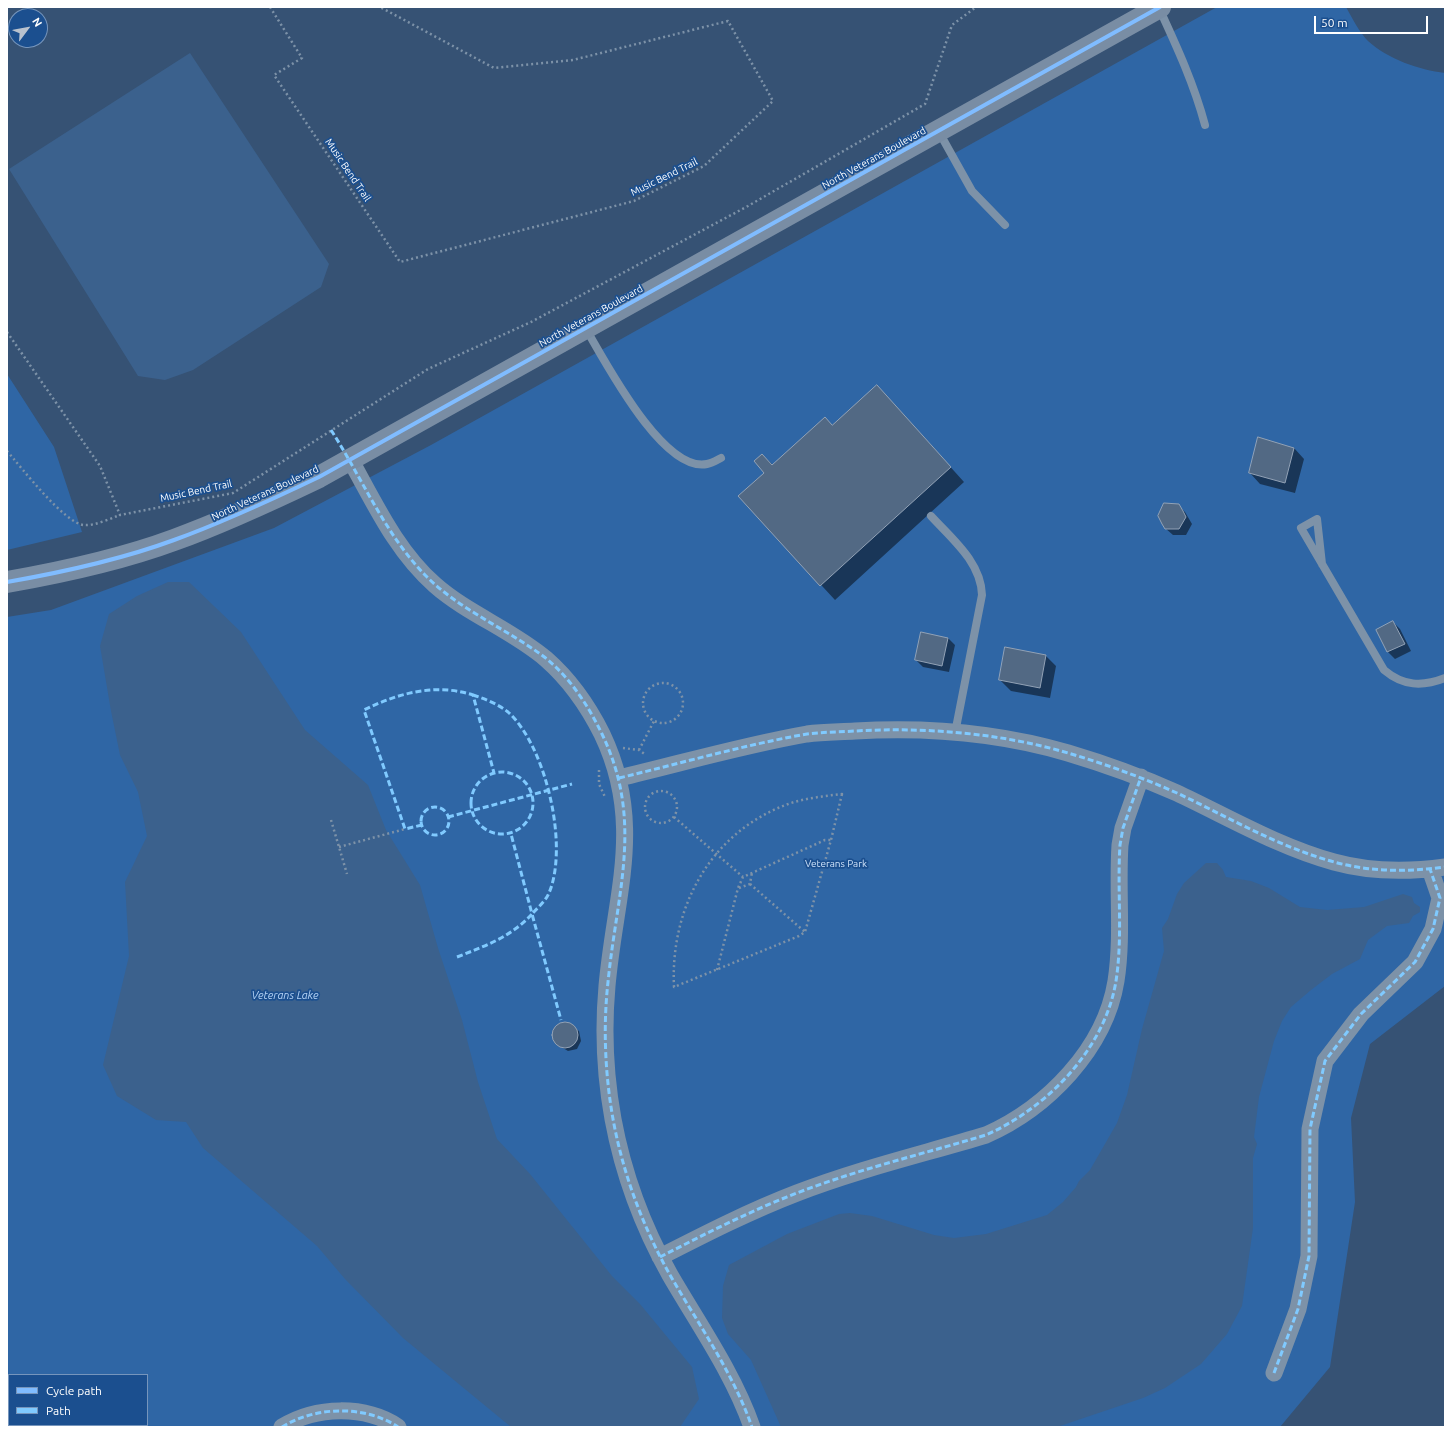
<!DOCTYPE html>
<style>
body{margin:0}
#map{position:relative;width:1452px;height:1434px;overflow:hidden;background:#365274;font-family:Ubuntu,sans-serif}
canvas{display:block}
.frame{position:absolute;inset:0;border:8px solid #fff;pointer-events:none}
.legend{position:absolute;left:8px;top:1374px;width:140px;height:52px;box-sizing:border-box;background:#1b4f8f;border:1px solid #7695bc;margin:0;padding:5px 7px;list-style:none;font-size:12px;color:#fff}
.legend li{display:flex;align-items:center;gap:8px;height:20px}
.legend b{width:20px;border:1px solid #7695bc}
.north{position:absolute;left:8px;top:8px;width:40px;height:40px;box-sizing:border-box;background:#1b4f8f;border:1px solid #7695bc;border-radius:50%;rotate:58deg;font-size:11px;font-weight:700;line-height:16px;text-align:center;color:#fff}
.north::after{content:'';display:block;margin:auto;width:14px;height:18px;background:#b9c2ce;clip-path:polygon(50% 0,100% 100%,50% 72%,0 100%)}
.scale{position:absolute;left:1314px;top:16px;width:114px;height:18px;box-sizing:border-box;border:2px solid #fff;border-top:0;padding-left:5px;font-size:12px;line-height:14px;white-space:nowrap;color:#fff;-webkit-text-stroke:3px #1b4f8f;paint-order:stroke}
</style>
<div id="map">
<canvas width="1452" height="1434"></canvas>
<div class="frame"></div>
<ul class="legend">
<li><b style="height:5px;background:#80bcff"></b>Cycle path</li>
<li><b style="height:5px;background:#80caff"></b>Path</li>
</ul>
<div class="north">N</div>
<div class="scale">50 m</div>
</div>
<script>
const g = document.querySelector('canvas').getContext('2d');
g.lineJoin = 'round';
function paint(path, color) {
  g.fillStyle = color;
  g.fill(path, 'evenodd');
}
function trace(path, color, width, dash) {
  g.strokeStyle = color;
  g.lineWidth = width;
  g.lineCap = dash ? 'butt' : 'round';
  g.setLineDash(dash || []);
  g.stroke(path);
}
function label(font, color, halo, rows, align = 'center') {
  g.font = font + ' Ubuntu,sans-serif';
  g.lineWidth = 3.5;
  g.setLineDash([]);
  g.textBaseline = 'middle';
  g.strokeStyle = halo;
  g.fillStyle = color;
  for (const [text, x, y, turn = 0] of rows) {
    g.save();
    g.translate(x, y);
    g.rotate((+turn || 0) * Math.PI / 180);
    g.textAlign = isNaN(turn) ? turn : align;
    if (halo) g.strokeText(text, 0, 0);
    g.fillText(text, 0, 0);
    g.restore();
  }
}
paint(new Path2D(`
 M1217,7H1346C1352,18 1360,33 1368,41C1388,59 1419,70 1445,73V986L1370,1044L1351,1118L1355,1202L1330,1367L1280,1427H7V617L51,610L274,528L431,445ZM9,1375H147V1425H9Z
 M7,374L54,447L82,532L7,550Z`), '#2f66a5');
paint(new Path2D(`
 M190,53L329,264L321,287L193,370L165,380L138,376L9,169Z
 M168,582H189L241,632L305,730L368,785L386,830L420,885L438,948L462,1020L478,1082L497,1139L530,1174L612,1276L640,1304L692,1367L699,1399L680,1427H511L403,1338L345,1279L317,1246L203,1148L186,1122L156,1120L117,1096L103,1065L129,956L125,882L147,836L138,792L120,755L111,711L100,646L109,614L137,596Z
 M1206,863H1217L1223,870L1226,877L1251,881L1269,888L1300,907L1327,910L1364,907L1403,894L1412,897L1414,903L1420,907V912L1413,916L1409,923L1387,926L1368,940L1360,959L1332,974L1311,990L1291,1007L1282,1021L1274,1041L1259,1097L1254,1137L1257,1144L1253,1158V1228L1242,1306L1227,1334L1201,1364L1165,1388L1143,1398L1057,1427H781L751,1360L728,1334L722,1318L723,1286L729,1265L787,1234L839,1214L850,1213L872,1216L934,1235L954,1238L986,1234L1047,1215L1063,1202L1076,1187L1079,1181L1090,1170L1117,1123L1127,1095L1142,1029L1164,951L1162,928L1168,919L1177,894L1184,883Z`), '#3b618d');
paint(new Path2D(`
 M891,401L964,482L835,600L739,496L765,473L762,455L773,465L833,426Z
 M1294,448L1304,459L1295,493L1260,484L1250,473Z
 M1178,505L1185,512L1192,524L1186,535H1173L1165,528Z
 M1393,622L1400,629L1411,651L1395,659L1388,652L1377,630Z
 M948,638L955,645L949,672L923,667L916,660Z
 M1046,656L1056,666L1050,698L1011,691L1000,680Z
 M566,1022L579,1031L581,1041L577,1049L568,1051L555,1043L553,1034L557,1025Z`), '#0007');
const building = new Path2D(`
 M877,385L951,467L820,586L738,496L764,473L754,461L762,454L772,465L825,417L832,425Z
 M1258,437L1294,448L1285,483L1249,473Z
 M1164,503L1179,504L1183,511L1186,517L1179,529H1165L1162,524L1158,516Z
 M1393,621L1405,644L1387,652L1376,630Z
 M921,632L948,638L942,666L915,660Z
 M1005,647L1046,655L1040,688L999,680Z
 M552 1035a13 13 0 1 1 26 0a13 13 0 1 1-26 0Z`);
paint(building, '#526984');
trace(building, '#92a2b6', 1);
trace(new Path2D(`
 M270,7L302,58L274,75L400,262L634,201L704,166L773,101L728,21L573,60L494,68L380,7
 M7,332L100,466L120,515L233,493L428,369L531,322L748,206L925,104L952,25L976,7
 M7,451C21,467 65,524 84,525C95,526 109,519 120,515
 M643 703a20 20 0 1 1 40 0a20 20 0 1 1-40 0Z
 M623,748L639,750L646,755
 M639,750L654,721
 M599,770V784L605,797
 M645 807a16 16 0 1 1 32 0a16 16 0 1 1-32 0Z
 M842,794L831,840L805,932L799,936L674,987C670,906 712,830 791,803C807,798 825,796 842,794Z
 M674,817L743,877
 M331,820L347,874
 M339,847L405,829
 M750,884L805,932
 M739,888L750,884L752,872
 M717,970L738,888L743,877L825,840H831`), '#7d92a8', 2.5, [2, 3]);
trace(new Path2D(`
 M1159,8C1177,47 1194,84 1205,125
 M939,132L972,191L1005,225
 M586,329C605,361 663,473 707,464C712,463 717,460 721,458
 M931,516C952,539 981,562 982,595L955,733
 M1322,564L1317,519L1301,528L1384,670C1403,686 1422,687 1445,678`), '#7d92a8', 8);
trace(new Path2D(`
 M351,461C375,504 397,552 435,585C468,614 512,630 546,659C570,680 588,706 602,734C645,824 615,894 607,986C603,1030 605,1075 613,1119C623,1173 643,1227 670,1275C699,1325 733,1373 752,1427
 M619,778C682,763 744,745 807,734C823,732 839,732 855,731C925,727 1000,733 1068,753C1105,764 1141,777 1177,793C1228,817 1279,847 1334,862C1370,872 1408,872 1445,867
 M660,1257C705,1234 750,1211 797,1193C859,1169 923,1154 986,1135C1047,1108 1105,1049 1116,981C1123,936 1117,890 1120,845L1123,828L1141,777
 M1274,1373L1298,1309L1309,1256L1310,1129L1325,1061L1361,1014L1415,962L1433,929L1440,898L1430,869
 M282,1427C316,1406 365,1405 398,1427`), '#7d92a8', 17);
trace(new Path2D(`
 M7,582C64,572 120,560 174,540C224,522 271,500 319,477L1160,7`), '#798da4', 22);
trace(new Path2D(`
 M331,430C362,478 385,534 425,575C458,609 505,628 543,656C569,676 588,705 602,734C644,821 617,891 608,982C603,1027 605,1074 613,1119C623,1174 643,1227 670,1275C699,1325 733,1373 752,1427
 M473,695C485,699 498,704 508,712C546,746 569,846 549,893C545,902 538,907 532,914L561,1020
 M471 803a31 31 0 1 1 62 0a31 31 0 1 1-62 0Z
 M619,778C682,763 744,745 807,734C823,732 839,732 855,731C925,727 1000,733 1068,753C1105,764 1141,777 1177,793C1228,817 1279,847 1334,862C1370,872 1408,872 1445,867
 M421 821a14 14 0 1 1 28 0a14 14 0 1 1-28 0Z
 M448,817L572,784
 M422,825L405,829L364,710C398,693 436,683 473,695L494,773
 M457,957C485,946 511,937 532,914L511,834
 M660,1257C705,1234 750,1211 797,1193C859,1169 923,1154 986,1135C1047,1108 1105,1049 1116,981C1123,936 1117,890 1120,845L1123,828L1141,777
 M1274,1373L1298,1309L1309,1256L1310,1129L1325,1061L1361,1014L1415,962L1433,929L1440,898L1430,869
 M282,1427C316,1406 365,1405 398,1427`), '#80caff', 3, [6, 3]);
trace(new Path2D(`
 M7,582C64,572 120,560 174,540C224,522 271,500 319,477L1160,7`), '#80bcff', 4);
label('10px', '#fff', '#1b4f8f', [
 ["North Veterans Boulevard",874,158,-29],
 ["Music Bend Trail",348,170,56],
 ["Music Bend Trail",664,177,-26],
 ["North Veterans Boulevard",591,316,-29],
 ["Music Bend Trail",196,491,-12],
 ["North Veterans Boulevard",265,493,-25]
]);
label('10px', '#cfe3fa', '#1b4f8f', [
 ["Veterans Park",836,864]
]);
label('italic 11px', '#b5d3f5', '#1b4f8f', [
 ["Veterans Lake",285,995]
]);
</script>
